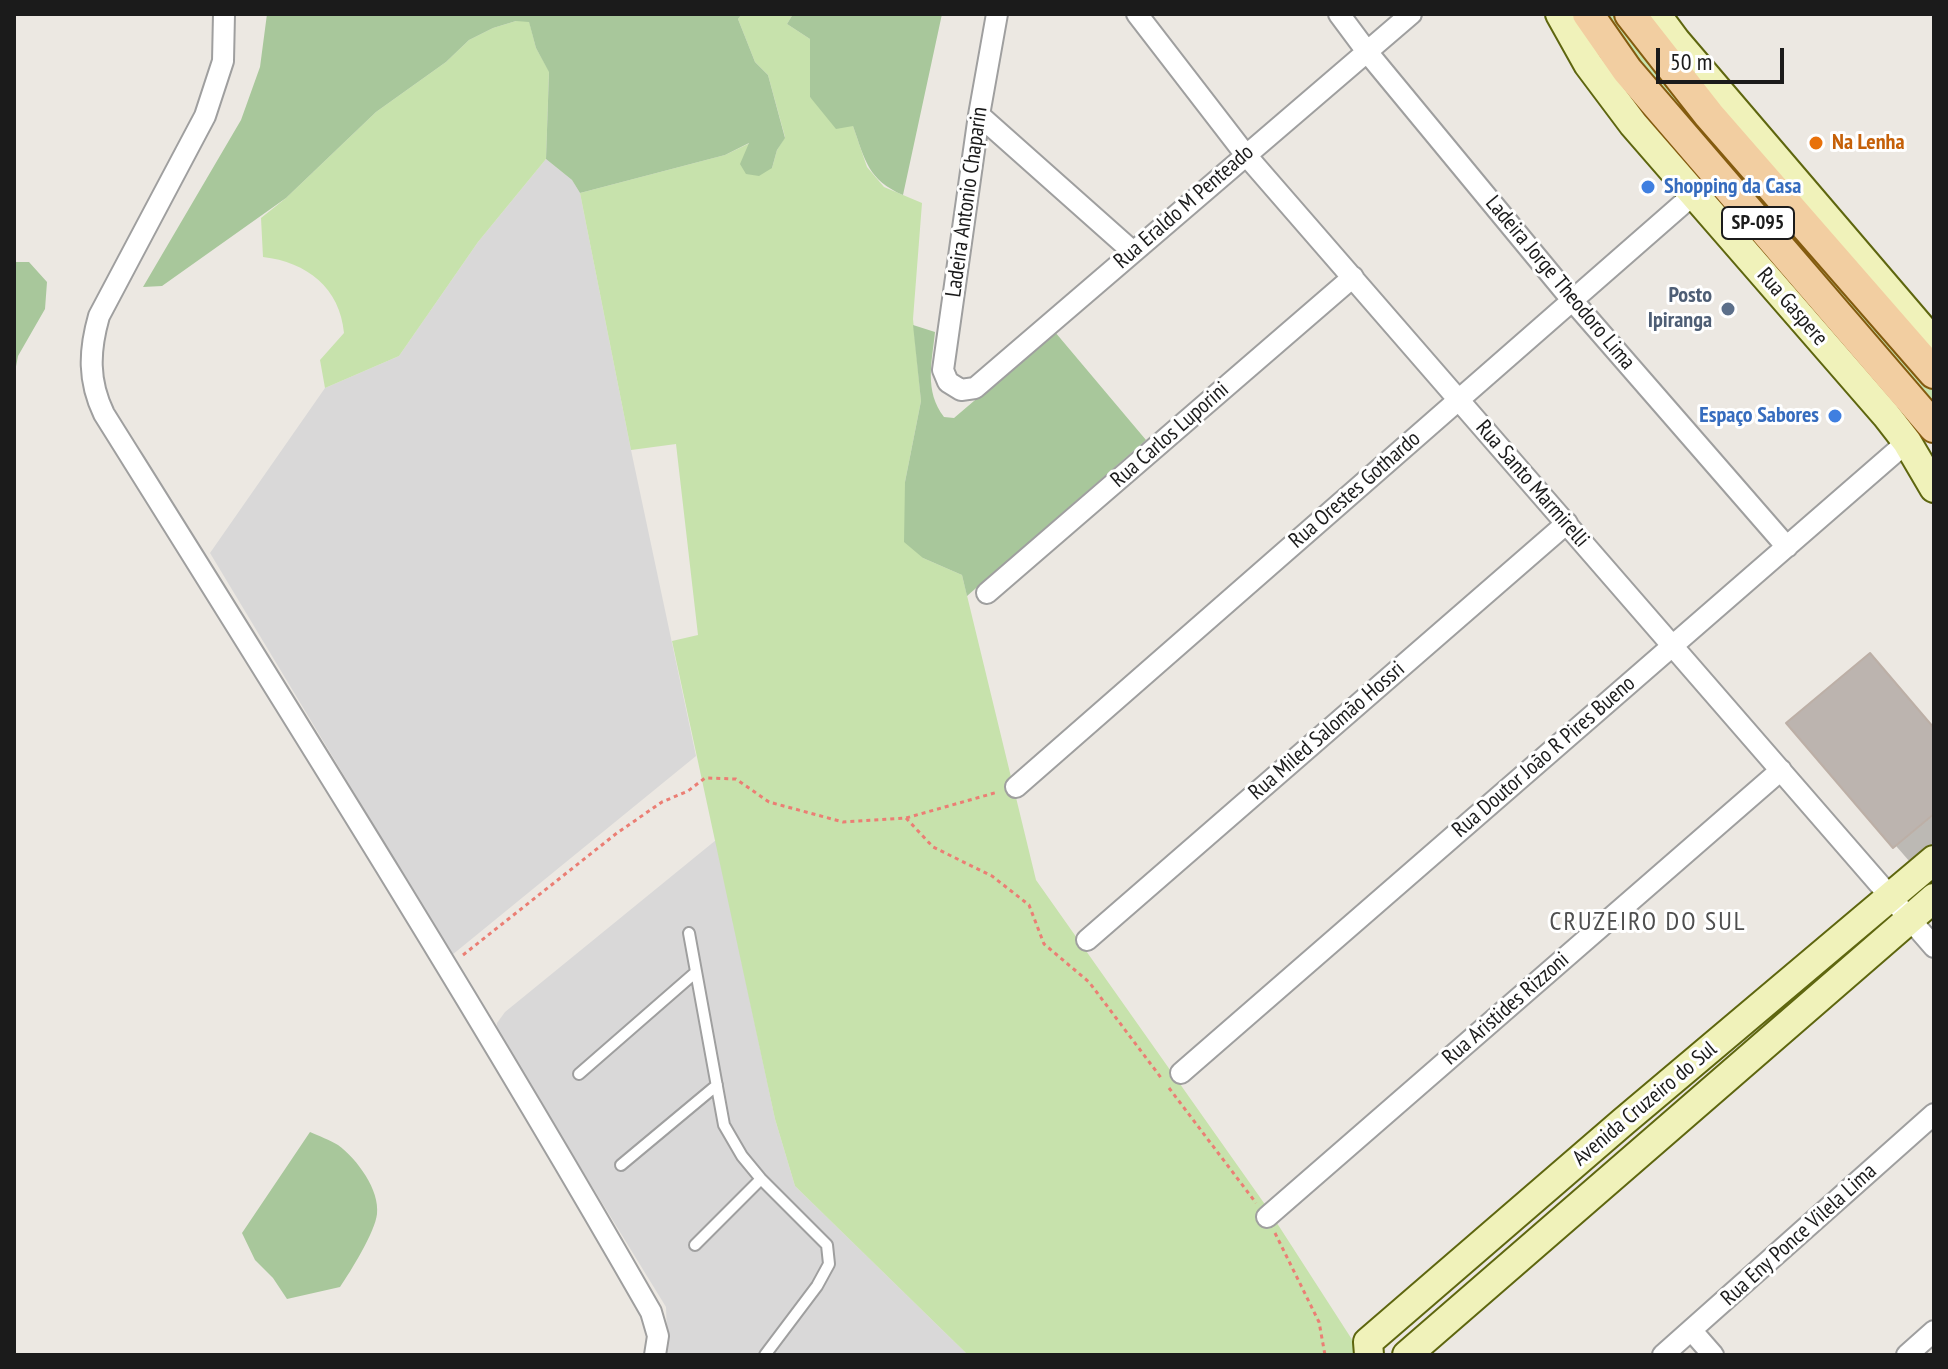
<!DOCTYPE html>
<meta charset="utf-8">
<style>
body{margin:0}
#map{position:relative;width:1948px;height:1369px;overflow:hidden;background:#ece8e2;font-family:"PT Sans Narrow",sans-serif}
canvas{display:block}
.frame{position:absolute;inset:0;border:16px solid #1b1b1b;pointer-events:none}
.scale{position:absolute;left:1656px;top:48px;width:128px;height:36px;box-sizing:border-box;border:4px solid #1b1b1b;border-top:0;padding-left:10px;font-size:24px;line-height:28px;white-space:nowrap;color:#1b1b1b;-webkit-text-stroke:6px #fff;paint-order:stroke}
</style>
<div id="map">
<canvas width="1948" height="1369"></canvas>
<div class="frame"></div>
<div class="scale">50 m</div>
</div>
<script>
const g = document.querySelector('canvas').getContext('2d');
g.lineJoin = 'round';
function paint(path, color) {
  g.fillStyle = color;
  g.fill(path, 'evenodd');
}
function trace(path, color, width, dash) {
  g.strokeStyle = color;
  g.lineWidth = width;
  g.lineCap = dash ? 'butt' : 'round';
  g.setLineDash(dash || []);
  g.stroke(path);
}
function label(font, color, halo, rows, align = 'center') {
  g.font = font + ' "PT Sans Narrow",sans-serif';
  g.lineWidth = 6;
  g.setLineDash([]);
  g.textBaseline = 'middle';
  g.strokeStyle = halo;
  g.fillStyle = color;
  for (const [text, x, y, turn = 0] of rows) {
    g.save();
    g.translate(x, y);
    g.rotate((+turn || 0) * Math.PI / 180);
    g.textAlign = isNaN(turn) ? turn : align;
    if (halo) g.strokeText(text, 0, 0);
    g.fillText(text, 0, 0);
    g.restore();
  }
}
paint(new Path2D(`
 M546,159L572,180L580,193L631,450L696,756L452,955L210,553L325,388L399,356L478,242Z
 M716,840L775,1119L795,1186L968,1355H661L667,1335L666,1307L496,1030L497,1023L505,1012Z`), '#d9d8d8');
paint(new Path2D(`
 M742,14H793L787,24L810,39V97L853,126L867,167L884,187L922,203L913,319L921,401L905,482L923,558L962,575L1036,880L1264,1203L1362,1355H968L795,1186L775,1119L672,641L698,635L676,444L631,450L580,193L725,155L750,143L772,168L777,150L785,137L768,75L755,62L738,19Z
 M1600,14H1616L1663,76L1934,389V409L1653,85Z
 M516,21H529L536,48L549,71L546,159L478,242L399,356L325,388L320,360L344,333C340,288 307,262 263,257L261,218L286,198L376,112L446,62L469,40L493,28Z`), '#c7e2ac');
paint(new Path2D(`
 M267,14H742L738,19L755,62L768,75L785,138L777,150L772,168L759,176L746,174L740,164L749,143L725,155L580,193L572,180L546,159L549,72L536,48L529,22L516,21L493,28L469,40L446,62L376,112L286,198L162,286L143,287L241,120L260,67Z
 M793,14H942L903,195C868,180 865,160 853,126L836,129L810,97V39L787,24Z
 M14,262H29L47,282L45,309L18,356L14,377Z
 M913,325L935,332C932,362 924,391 944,417L954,418L1055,332L1146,440L967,596L962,575L923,558L904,542L905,482L921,401Z
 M310,1132C319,1136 330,1140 338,1145C357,1159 380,1190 377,1214C375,1232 351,1271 340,1287L287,1299L273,1278L255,1260L242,1233Z`), '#a8c79b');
paint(new Path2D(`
 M1789,723L1934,729V842L1910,862Z`), '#0003');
const building = new Path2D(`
 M1870,653L1934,728V814L1893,848L1786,723Z`);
paint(building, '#bcb4af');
trace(building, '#bcafa6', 2);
const lane = new Path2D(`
 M689,933L724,1125L742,1156L761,1179L827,1245L829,1264L817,1286L765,1355
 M579,1074L696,972
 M621,1165L717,1085
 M695,1245L761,1179`);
const street = new Path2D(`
 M224,14L223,61L205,116L99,316C89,351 88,381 104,414C290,711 477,1008 651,1312L658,1336L655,1355
 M997,14L979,115L943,370L948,382L961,390L975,388L1411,14
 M1137,14L1245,154L1934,947
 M1339,14L1368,53L1572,300L1787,547
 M979,115L1132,251
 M987,593L1353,277
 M1016,787L1694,194
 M1087,940L1567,523
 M1181,1073L1907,442
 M1267,1217L1781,770
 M1692,1331L1713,1355
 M1663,1355L1934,1114
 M1907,1355L1934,1331`);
const secondary = new Path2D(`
 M1560,14L1588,64L1633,124L1886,415L1907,442L1934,488
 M1656,14L1676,41L1934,343
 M1369,1355L1368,1342L1623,1122L1934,860
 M1407,1355L1934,898`);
const primary = new Path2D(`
 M1588,14L1627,70L1934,427
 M1630,14L1709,115L1934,373`);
trace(lane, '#9f9f9f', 14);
trace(street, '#9f9f9f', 24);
trace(secondary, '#5e660f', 32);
trace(primary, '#845b0f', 34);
trace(new Path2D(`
 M906,818L933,847L992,876L1029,905L1044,944L1089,982L1162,1079
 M463,955L617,833L662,802L688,791L705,778L736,779L769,802L843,822L906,818L998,792
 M1169,1088L1256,1203
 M1275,1233L1319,1322L1325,1355`), '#eb7e74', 3, [4, 4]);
trace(lane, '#fff', 10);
trace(street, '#fff', 20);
trace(secondary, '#f0f2ba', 28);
trace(primary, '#f2cea1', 30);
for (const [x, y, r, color] of [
 [1816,143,8,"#e8710a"],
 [1648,187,8,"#3f7fe0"],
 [1728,309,8,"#5c6f8a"],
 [1835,416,8,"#3f7fe0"]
]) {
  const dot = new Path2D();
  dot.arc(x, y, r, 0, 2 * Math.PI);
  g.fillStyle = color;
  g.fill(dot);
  trace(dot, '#fff', 3);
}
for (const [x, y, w] of [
 [1758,223,72]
]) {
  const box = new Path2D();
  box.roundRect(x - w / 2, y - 16, w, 32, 6);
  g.fillStyle = '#fff';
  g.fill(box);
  trace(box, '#1b1b1b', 2);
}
label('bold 20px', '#1b1b1b', null, [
 ["SP-095",1758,223]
]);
label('bold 22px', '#c56008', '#fff', [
 ["Na Lenha",1832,143]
], 'left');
label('bold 22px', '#366cbe', '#fff', [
 ["Shopping da Casa",1664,187],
 ["Espaço Sabores",1819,416,"right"]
], 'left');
label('22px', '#1b1b1b', '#fff', [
 ["Ladeira Antonio Chaparin",967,202,-82],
 ["Rua Eraldo M Penteado",1184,207,-41],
 ["Ladeira Jorge Theodoro Lima",1560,283,50],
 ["Rua Gaspere",1792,307,49],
 ["Rua Carlos Luporini",1170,435,-41],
 ["Rua Santo Marmirelli",1532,484,49],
 ["Rua Orestes Gothardo",1355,490,-41],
 ["Rua Miled Salomão Hossri",1327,731,-41],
 ["Rua Doutor João R Pires Bueno",1544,757,-41],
 ["Rua Aristides Rizzoni",1506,1009,-41],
 ["Avenida Cruzeiro do Sul",1645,1104,-40],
 ["Rua Eny Ponce Vilela Lima",1799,1235,-42]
]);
label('bold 22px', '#4e5e75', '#fff', [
 ["Posto",1712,296],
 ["Ipiranga",1712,321]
], 'right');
g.letterSpacing = '2px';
label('26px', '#4e4e4e', '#fff', [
 ["CRUZEIRO DO SUL",1648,923]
]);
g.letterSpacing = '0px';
</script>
